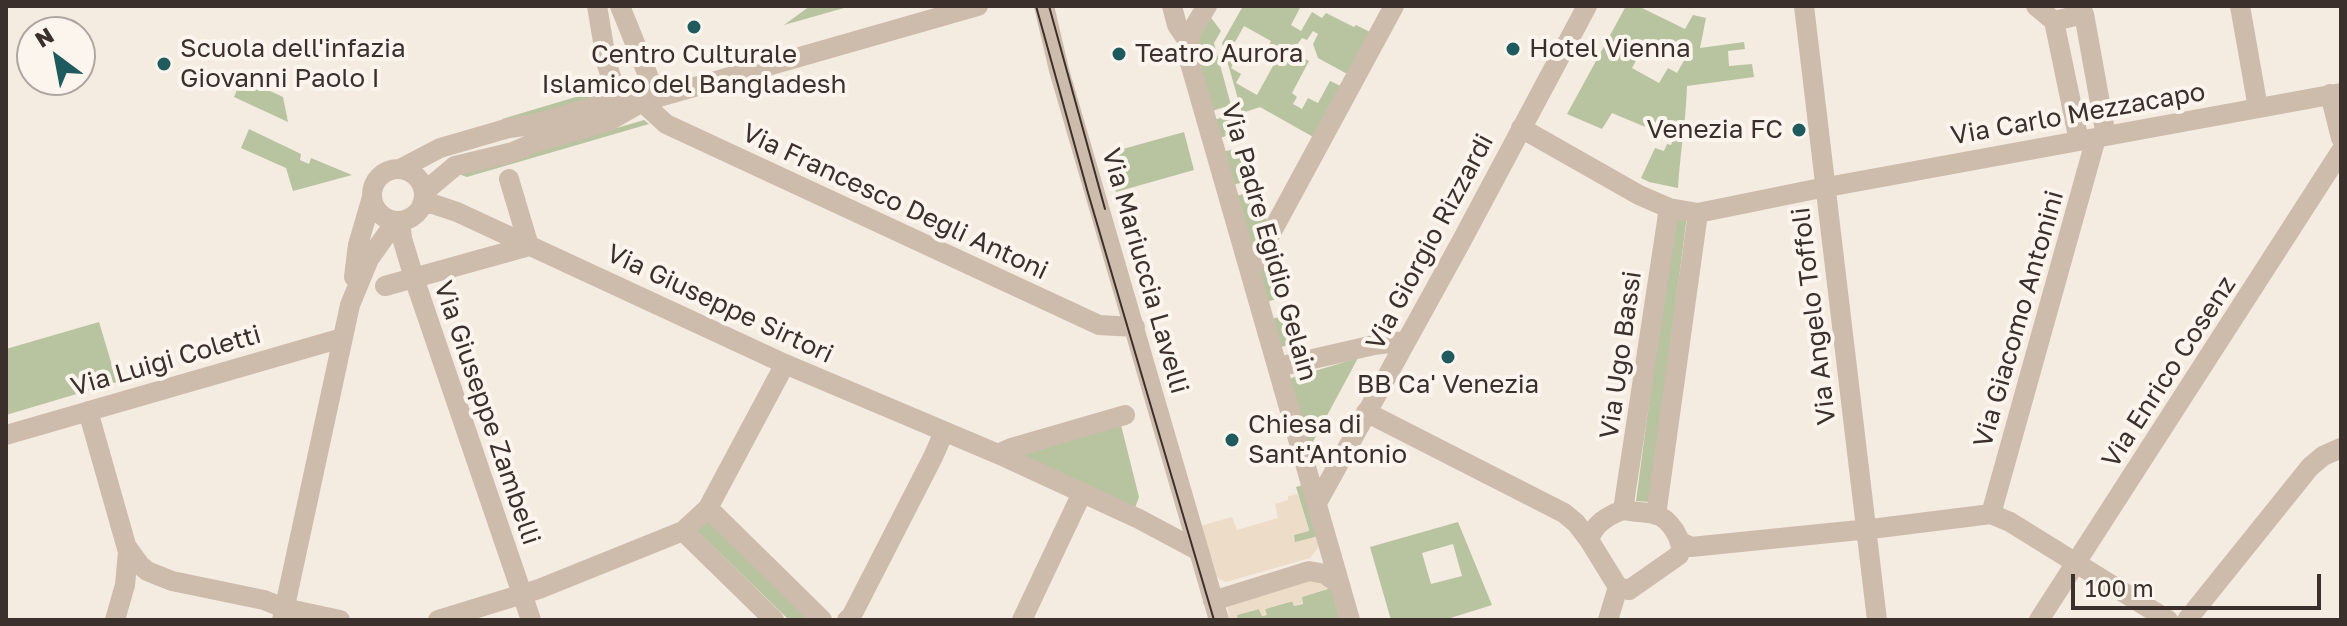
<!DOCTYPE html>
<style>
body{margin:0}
#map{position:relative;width:2347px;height:626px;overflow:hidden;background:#f4ebe1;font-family:"Golos Text",sans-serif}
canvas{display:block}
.frame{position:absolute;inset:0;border:8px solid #3b302b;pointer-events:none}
.north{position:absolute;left:16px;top:16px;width:80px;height:80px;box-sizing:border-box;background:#fbf5ee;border:2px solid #aea6a0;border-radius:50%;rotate:328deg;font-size:22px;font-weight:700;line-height:32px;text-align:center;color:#3b302b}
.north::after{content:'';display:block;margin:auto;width:28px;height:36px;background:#1f5a5e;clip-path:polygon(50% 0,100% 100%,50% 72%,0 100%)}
.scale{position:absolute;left:2071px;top:574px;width:250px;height:36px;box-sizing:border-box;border:4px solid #3b302b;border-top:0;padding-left:10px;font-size:24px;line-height:28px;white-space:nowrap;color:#3b302b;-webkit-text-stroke:6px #fbf5ee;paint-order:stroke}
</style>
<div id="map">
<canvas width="2347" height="626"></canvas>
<div class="frame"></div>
<div class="north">N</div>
<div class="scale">100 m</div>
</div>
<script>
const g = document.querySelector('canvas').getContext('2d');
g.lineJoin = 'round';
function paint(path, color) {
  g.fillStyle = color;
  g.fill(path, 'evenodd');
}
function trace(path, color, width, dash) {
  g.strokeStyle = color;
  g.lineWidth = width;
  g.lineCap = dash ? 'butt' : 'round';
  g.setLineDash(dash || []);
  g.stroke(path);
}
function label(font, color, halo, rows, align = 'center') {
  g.font = font + ' "Golos Text",sans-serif';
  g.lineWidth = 8;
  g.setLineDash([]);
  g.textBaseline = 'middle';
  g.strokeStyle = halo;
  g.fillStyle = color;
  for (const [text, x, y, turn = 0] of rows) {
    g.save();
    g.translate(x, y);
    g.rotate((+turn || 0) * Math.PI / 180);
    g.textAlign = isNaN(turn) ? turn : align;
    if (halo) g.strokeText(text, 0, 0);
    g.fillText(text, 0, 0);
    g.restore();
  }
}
paint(new Path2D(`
 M810,6H843L844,8L784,25Z
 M1243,6H1301L1291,25L1301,31L1312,12L1322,18L1326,13L1354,27L1356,25L1372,33L1349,75L1318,58L1313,44L1318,34L1313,31L1307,40L1302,38L1292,52L1309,61L1292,93L1297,97L1293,104L1302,109L1308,98L1318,103L1330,81L1343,87L1315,138L1260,107L1242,113L1222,43ZM1244,26L1271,41L1261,59L1273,66L1257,95L1236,83L1241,74L1231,68L1239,54L1231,49Z
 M1626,6H1638L1685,29L1693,15L1706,18L1700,48L1744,42L1745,49L1728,51L1729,66L1752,64L1754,77L1687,86C1686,121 1680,154 1678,188L1649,182L1641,178L1655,148L1664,151L1667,144L1671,145L1679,123L1667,120L1662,134L1612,113L1602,129L1567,114ZM1647,41L1666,51L1669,48L1686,57L1677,73L1668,68L1659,83L1632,68Z
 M1209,15L1221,31L1214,43L1231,105L1212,111L1194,45Z
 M242,78L283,97L288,122L234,97Z
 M606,88L608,93L504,124L502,119Z
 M1235,113L1241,132L1219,138L1214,120Z
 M644,120L649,124L467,177L458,174Z
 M249,129L301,154L300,160L309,164L311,158L352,175L293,191L286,168L241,148Z
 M1184,132L1194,170L1116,192L1105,154Z
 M1245,146L1254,179L1233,185L1223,152Z
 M1257,190L1269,227L1252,247L1236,196Z
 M1674,215L1687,216L1650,502L1636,501Z
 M1274,246L1288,295L1267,302L1259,273Z
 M1294,312L1302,341L1281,347L1272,319Z
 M99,322L117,382L6,415V349Z
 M1358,358L1309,449L1288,379Z
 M1121,425L1139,497L1135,508L1018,456Z
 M1303,485L1319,536L1295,543L1293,535L1309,530L1296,487Z
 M706,519L811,620H789L696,530Z
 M1458,522L1492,605L1444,620H1391L1370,547ZM1453,544L1462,576L1431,584L1422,553Z
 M1331,588L1340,620H1238L1236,615L1259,609L1262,616L1266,615L1265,609L1293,601L1294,606L1303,604L1301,597Z`), '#b8c4a0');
paint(new Path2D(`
 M1298,494L1309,531L1294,535L1295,542L1319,536L1318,548L1315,552L1310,558L1226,582L1219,579L1214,573L1200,526L1232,517L1237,530L1278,518L1275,504L1288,500V496Z
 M1319,576L1333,587L1302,597L1303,603L1294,606L1292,601L1265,609L1267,615L1262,616L1259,609L1237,615L1238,620H1229L1228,607Z`), '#ecdcc8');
trace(new Path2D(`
 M597,6L607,65L616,91L642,102L666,124L1099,325L1135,327
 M620,6L649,78L642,102
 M1044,6L1059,70L1219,620
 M1172,6L1177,25L1188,41
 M1207,6C1194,27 1184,38 1190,63L1350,620
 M1804,6L1877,620
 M2036,6L2054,21
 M2240,6L2258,108
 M2054,21L2084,14L2106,136
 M2054,21L2079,141
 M2330,94L2341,138
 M1521,128L1639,195L1669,208L1698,213L1811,190L2341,93
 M372 195a26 26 0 1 1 52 0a26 26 0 1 1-52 0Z
 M400,169L440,148L509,128L531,125L601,105L642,102L978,6
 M424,192L455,166L513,152L534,143L607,122L635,106
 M422,204H433L457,212L785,364L998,454L1139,519L1199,551
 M400,221L402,238L414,278L531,620
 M1250,272L1394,6
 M354,277L358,245L372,197
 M385,286L529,246L509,179
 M1278,367L1374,345L1406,341
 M88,411L128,552L125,585L115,620
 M1366,412L1564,513L1576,523L1589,540
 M6,435L342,338
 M998,454L1011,448L1125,415
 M1317,503L1461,242L1587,6
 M708,508L822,620
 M1623,510L1669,208
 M1623,510C1633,512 1645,512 1655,514C1669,518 1686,542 1679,555L1629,590L1618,587L1589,540C1594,524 1607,516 1623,510Z
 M1991,514L2096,138
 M1656,515L1698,213
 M683,531L774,620
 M1681,542L1691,547L1879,528L1991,514L2010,522L2168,620
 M127,547L140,565L147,571L172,581L264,600L284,608L340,620
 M1213,601L1309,571L1325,574L1339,584
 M282,620L350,305L369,259L396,221
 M438,620L539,589L683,531L708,508L785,364
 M847,620L851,617L933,457L944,432
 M1022,620L1082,493
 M1608,620L1618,587
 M2039,620L2341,151
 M2187,620L2310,467L2323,456L2341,448`), '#cdbbac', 20);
trace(new Path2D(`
 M1036,6L1088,193L1214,620
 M1049,6L1105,209`), '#3b302b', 2);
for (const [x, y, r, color] of [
 [694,27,8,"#1f5a5e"],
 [1513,49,8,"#1f5a5e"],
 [1119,54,8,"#1f5a5e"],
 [164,64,8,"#1f5a5e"],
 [1799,130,8,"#1f5a5e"],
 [1448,357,8,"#1f5a5e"],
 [1232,440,8,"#1f5a5e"]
]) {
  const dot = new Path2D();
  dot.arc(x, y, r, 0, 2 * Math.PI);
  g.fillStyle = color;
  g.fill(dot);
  trace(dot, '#fbf5ee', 3);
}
label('26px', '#3b302b', '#fbf5ee', [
 ["Scuola dell'infazia",180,49],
 ["Giovanni Paolo I",180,79],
 ["Hotel Vienna",1529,49],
 ["Teatro Aurora",1135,54],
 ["Centro Culturale",694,55,"center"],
 ["Islamico del Bangladesh",694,85,"center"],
 ["Venezia FC",1783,130,"right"],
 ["BB Ca' Venezia",1448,385,"center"],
 ["Chiesa di",1248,425],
 ["Sant'Antonio",1248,455]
], 'left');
label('26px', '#3b302b', '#fbf5ee', [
 ["Via Carlo Mezzacapo",2078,114,-10],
 ["Via Francesco Degli Antoni",895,202,25],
 ["Via Padre Egidio Gelain",1269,242,74],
 ["Via Giorgio Rizzardi",1430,242,-62],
 ["Via Mariuccia Lavelli",1145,271,74],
 ["Via Giuseppe Sirtori",720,304,25],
 ["Via Angelo Toffoli",1814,316,-97],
 ["Via Giacomo Antonini",2019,319,-74],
 ["Via Ugo Bassi",1621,355,-82],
 ["Via Luigi Coletti",166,361,-16],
 ["Via Enrico Cosenz",2169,372,-57],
 ["Via Giuseppe Zambelli",487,413,71]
]);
</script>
